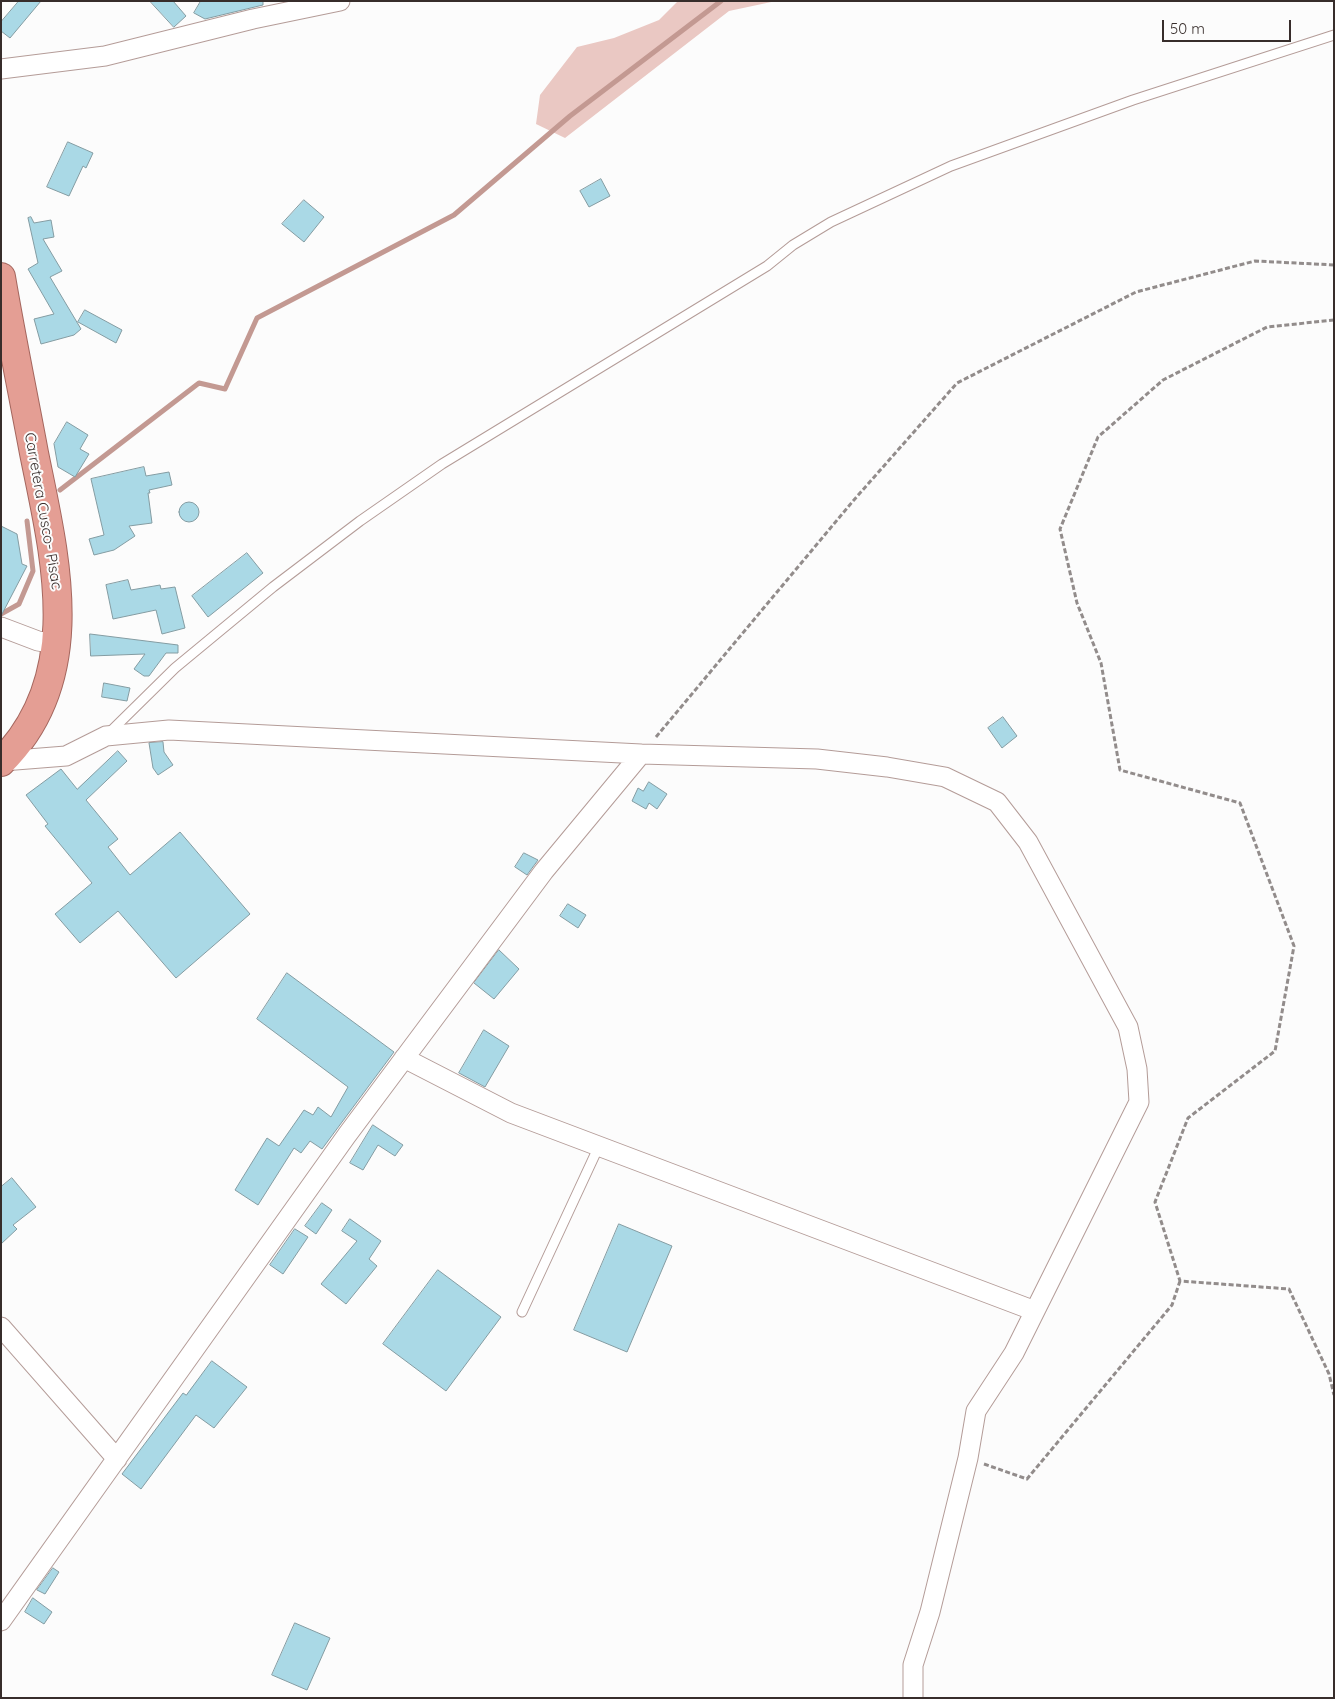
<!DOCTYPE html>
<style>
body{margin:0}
#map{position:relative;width:1335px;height:1699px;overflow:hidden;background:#fcfcfc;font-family:Quicksand,sans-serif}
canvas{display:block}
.frame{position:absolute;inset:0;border:2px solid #372d2b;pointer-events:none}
.scale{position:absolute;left:1162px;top:20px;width:129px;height:22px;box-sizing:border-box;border:2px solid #372d2b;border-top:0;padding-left:6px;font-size:15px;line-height:18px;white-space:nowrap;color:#372d2b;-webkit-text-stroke:4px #fcfcfc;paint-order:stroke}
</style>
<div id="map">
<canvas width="1335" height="1699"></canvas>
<div class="frame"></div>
<div class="scale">50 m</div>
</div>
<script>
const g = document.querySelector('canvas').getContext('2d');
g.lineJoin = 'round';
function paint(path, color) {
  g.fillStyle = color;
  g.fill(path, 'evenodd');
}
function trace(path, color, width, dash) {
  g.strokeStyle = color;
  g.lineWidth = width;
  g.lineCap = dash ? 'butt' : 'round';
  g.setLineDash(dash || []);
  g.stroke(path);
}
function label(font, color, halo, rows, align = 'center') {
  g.font = font + ' Quicksand,sans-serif';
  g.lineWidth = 4;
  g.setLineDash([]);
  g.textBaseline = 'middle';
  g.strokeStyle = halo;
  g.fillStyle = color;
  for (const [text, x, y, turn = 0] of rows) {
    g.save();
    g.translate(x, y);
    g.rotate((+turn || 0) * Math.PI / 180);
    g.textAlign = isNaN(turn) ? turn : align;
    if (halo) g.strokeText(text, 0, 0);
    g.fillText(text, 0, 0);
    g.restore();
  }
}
paint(new Path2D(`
 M678,1H776L729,11L565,138L536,124L540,95L577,47L614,38L659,20Z`), '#eac8c3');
trace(new Path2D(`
 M60,490L199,383L225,389L257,318L454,215L570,116L721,1
 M1,614L19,604L33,571L27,521`), '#c39992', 5);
const building = new Path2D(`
 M19,1H41L10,38L1,31V22Z
 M150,1H173L186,16L174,27Z
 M201,1H263V5L205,19L194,13Z
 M68,142L93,153L86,168L83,166L69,196L47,187Z
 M601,179L610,196L589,207L580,191Z
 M304,200L324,217L304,242L282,224Z
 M31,217L34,223L51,220L54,237L43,239L62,271L50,277L81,329L74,335L41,344L34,319L54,314L28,269L38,263L28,218Z
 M85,310L122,330L116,343L78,322Z
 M67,422L88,435L80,449L89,454L75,477L58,467L54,444Z
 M144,467L146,476L169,472L172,485L149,490L150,493H148L152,523L129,526L135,536L114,550L94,555L89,539L104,535L91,479Z
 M179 512a10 10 0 1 1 20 0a10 10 0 1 1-20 0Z
 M1,526L17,534L22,564L27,566L1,616Z
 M247,553L263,573L208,617L192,596Z
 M128,580L131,590L160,585L161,589L175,587L185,628L162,634L156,610L113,619L106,585Z
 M90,634L178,645V653H166L149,676H144L134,669L145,654L91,656Z
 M104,683L130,688L127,701L102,697Z
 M1003,717L1017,736L1002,748L988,728Z
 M163,742L164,752L173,765L158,775L153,768L149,743Z
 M118,751L127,761L86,800L118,839L108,847L130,875L180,832L250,914L176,978L118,911L80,943L55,914L92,883L45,826L48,824L26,795L61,769L77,789Z
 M649,782L667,794L657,809L649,803L646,809L632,801L638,788L643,791Z
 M524,853L538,860L527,875L515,867Z
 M568,904L586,915L578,928L560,916Z
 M499,950L519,969L494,999L474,983Z
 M287,973L394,1052L322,1149L310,1141L301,1153L294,1148L258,1205L235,1190L267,1138L279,1146L304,1110L313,1115L318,1107L331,1117L348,1087L257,1019Z
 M484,1030L509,1046L485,1087L459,1073Z
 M373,1125L403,1145L395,1156L378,1145L363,1170L350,1163Z
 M12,1178L36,1207L13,1225L17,1229L1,1244V1187Z
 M322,1203L332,1210L316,1234L305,1226Z
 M350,1219L381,1241L369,1259L377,1266L346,1304L321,1284L357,1241L342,1231Z
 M619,1224L672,1246L627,1352L574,1330Z
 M295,1229L308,1237L283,1274L270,1265Z
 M438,1270L501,1317L446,1391L383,1344Z
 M212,1361L247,1387L214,1428L196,1415L141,1489L122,1474L183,1393L186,1395Z
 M53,1568L59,1572L45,1594L37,1590Z
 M33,1598L52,1612L44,1624L25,1612Z
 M295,1623L330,1638L307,1690L272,1675Z`);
paint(building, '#aad9e6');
trace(building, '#849ca2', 1);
const service = new Path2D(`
 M109,733L175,668L273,587L360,521L442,464L767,266L793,245L831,222L951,166L1133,100L1334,35
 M522,1312L599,1146`);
const minor = new Path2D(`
 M1,69L105,56L253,19L340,1
 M1,627L38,641L57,644
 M641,754L817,759L887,767L945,777L997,802L1028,842L1128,1027L1137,1069L1139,1102L1014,1353L976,1411L968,1458L930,1612L913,1665V1698
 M404,1058L511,1113L1035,1311
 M1,1327L117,1459
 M1,1621L347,1135L544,871L641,754L169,730L106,736L66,756L3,761`);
const trunk = new Path2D(`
 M1,277C11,336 23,394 34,453C55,557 87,677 1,762`);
trace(service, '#b49c98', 11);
trace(minor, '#b49c98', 21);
trace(trunk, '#a4665e', 30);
trace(new Path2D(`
 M1334,320L1267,327L1163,380L1098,437L1060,529L1077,603L1101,663L1120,770L1240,803L1294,946L1275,1051L1188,1118L1155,1202L1180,1281L1289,1289L1329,1374L1334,1395
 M656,737L853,501L957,383L1136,292L1255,261L1334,265
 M984,1464L1027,1479L1172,1305L1180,1281`), '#928c8b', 3, [5, 2.5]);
trace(service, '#fff', 9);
trace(minor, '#fff', 19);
trace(trunk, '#e49e94', 28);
label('15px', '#372d2b', '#fcfcfc', [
 ["Carretera Cusco- Pisac",43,511,80]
]);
</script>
